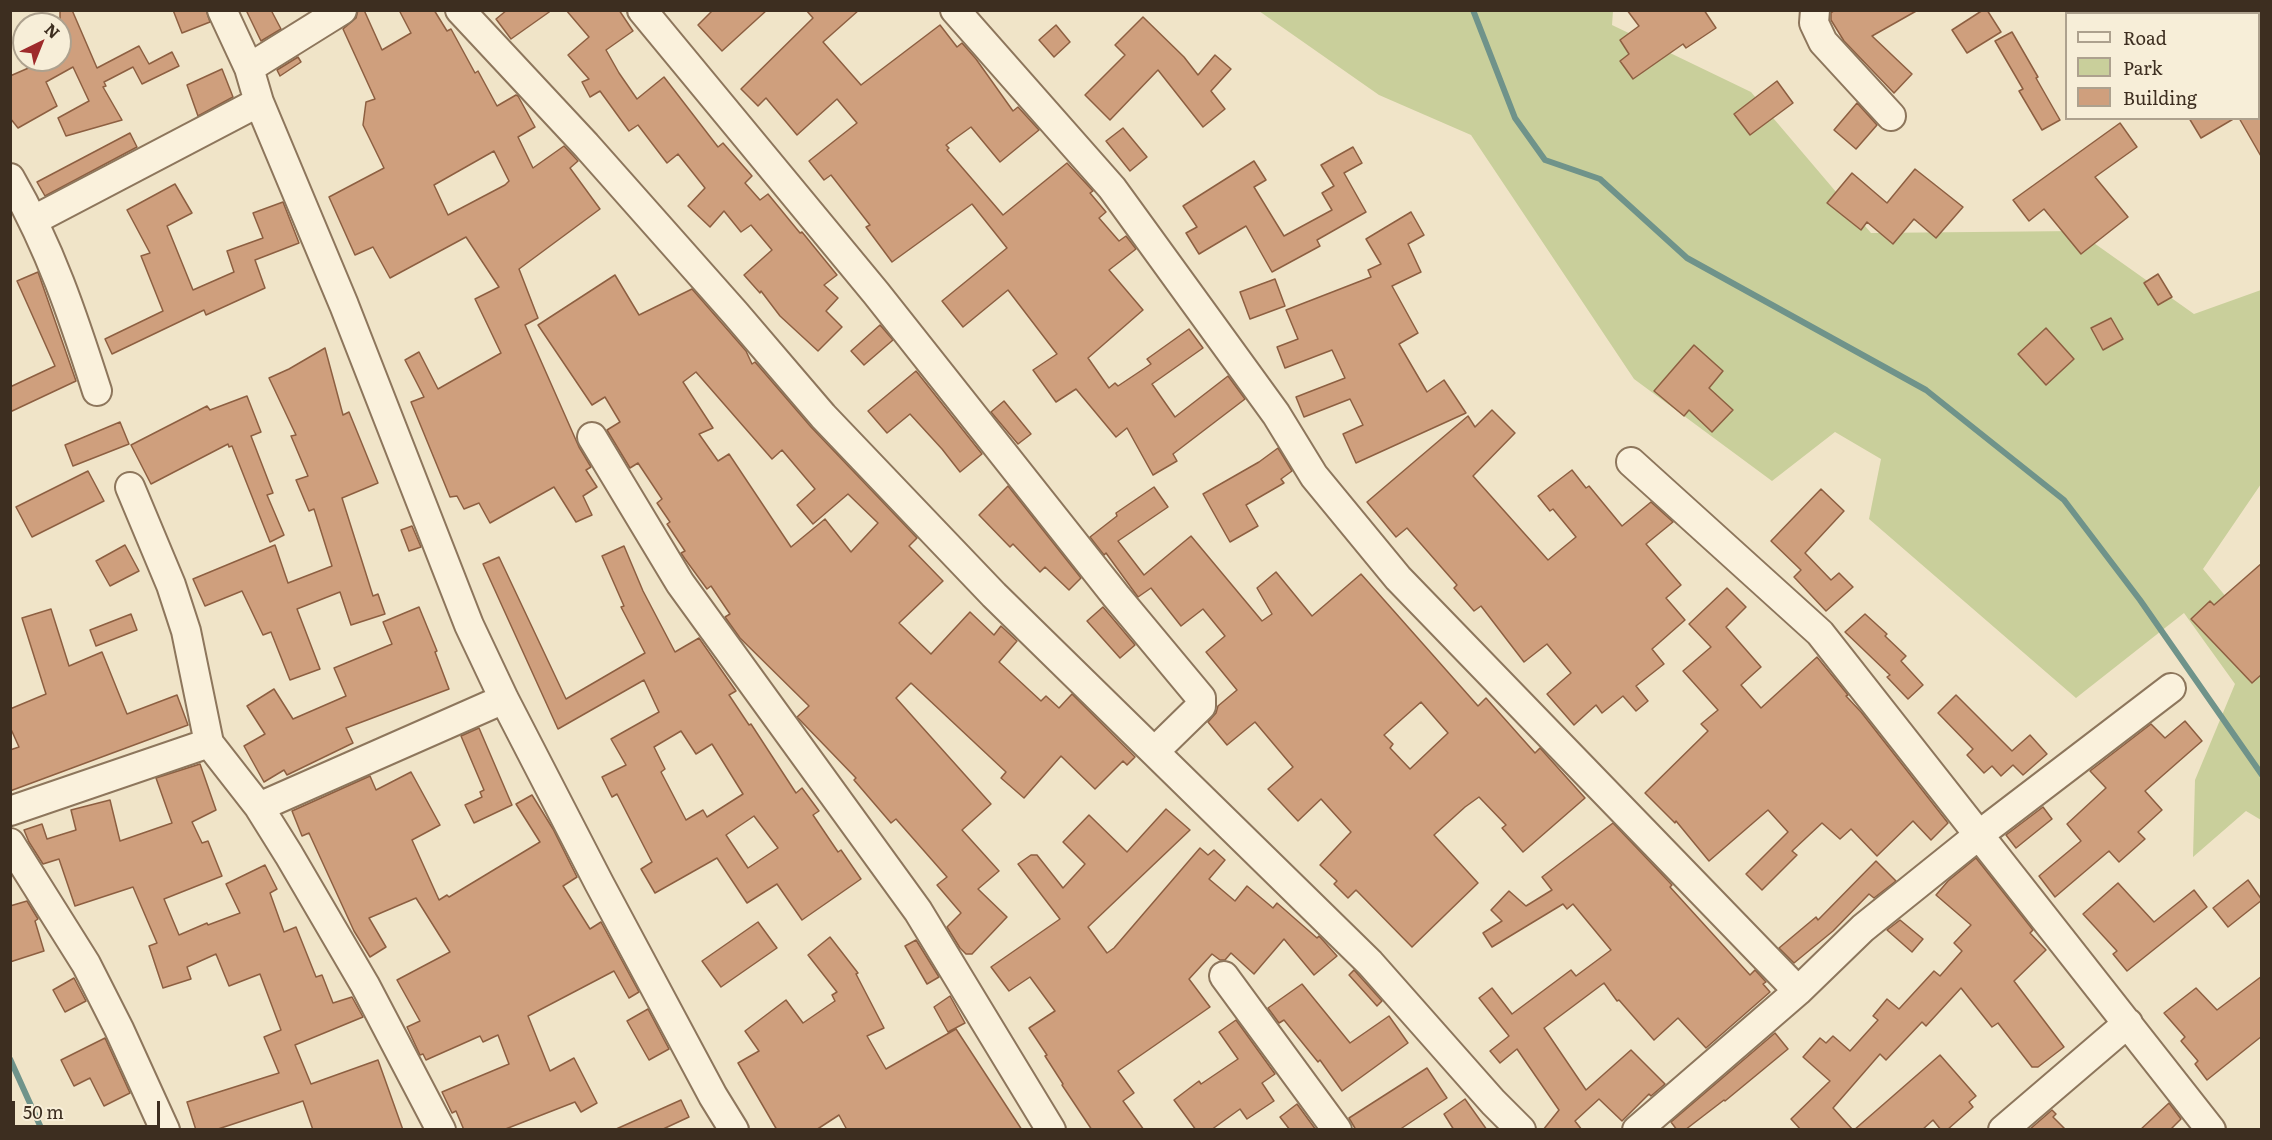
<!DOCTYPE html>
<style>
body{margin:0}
#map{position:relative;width:2272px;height:1140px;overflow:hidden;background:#f0e4c8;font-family:Literata,serif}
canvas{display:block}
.frame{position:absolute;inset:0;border:12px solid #3d2e20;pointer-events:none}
.legend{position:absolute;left:2065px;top:12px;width:195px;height:108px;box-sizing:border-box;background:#f7eed8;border:2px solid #ada18e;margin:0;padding:8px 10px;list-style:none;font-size:18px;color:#3d2e20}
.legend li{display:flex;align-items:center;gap:12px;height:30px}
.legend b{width:30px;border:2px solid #ada18e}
.north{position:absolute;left:12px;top:12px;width:60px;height:60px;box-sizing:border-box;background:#f7eed8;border:2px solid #ada18e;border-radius:50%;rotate:43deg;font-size:16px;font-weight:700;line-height:24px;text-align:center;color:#3d2e20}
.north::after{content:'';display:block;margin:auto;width:21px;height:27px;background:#9e2a2b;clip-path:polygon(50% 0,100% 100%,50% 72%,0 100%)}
.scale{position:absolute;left:12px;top:1101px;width:148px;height:27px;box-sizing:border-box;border:3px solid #3d2e20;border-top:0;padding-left:8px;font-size:18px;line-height:21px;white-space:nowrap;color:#3d2e20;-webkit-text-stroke:4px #f7eed8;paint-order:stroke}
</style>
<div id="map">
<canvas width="2272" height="1140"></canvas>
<div class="frame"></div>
<ul class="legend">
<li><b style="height:8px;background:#faf1dc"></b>Road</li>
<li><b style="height:16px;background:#c9cf9b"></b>Park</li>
<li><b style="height:16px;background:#cf9f7d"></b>Building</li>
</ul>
<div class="north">N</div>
<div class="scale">50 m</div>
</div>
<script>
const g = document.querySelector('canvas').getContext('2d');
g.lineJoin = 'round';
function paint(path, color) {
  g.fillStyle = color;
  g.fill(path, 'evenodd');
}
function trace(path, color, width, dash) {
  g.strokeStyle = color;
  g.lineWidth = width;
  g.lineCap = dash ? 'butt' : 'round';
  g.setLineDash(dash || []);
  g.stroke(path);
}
paint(new Path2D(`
 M1259,11H1613L1612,25L1751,92L1871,233L2077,231L2194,314L2261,290V484L2203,569L2261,639V820L2246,811L2193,857L2195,780L2235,684L2184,613L2076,698L1869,519L1881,459L1835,432L1772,481L1634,379L1471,135L1379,95Z`), '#c9cf9b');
trace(new Path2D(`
 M1473,10L1515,118L1545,160L1600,179L1687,258L1926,390L2064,500L2140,600L2262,775
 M10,1059L42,1130`), '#6f938a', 6);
const building = new Path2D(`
 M60,10H72L97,68L139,46L149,64L172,52L179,66L142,84L133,67L104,82L106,86L103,87L122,120L66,136L58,118L89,101L73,67L46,82L57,106L18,128L10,118V76L47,60H60Z
 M173,10H206L210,22L182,33Z
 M246,10H271L281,29L261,41Z
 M358,10H364L382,50L411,33L399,10H434L447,31L451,29L475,73L478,71L497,106L516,95L518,96L535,127L518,137L533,168L564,146L578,161L570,168L600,209L519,269L538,318L525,325L579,447L591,467L586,470L597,487L583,496L592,515L576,522L554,487L490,523L479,503L464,509L457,496L450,497L411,402L424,397L405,360L419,352L438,389L501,353L475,299L499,287L466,237L390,278L373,247L355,255L329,197L384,168L363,125L366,102L375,99L343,29L356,18ZM494,151L509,181L505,185L448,215L434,185Z
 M507,10H552L511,39L496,19Z
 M566,10H619L633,31L606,50L619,73L637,99L664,77L718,147L723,143L752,176L745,183L760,200L768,194L800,233L802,232L837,275L824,285L838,298L826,311L842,327L818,351L780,316L761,291L760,293L744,275L772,250L751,225L741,232L724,211L710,227L688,206L705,188L678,154L667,163L638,125L629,131L600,91L590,97L582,82L589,79L568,55L589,37Z
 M713,10H767L722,51L698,25Z
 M806,10H859L823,42L861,85L940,25L957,47L962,43L976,59L1013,111L1018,107L1039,130L1000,162L971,127L946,145L949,148L947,150L1003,215L1067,163L1093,191L1090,193L1106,212L1099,218L1119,241L1126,236L1136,249L1109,270L1143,310L1088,358L1109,388L1115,383L1118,386L1151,364L1147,359L1189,329L1203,348L1152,384L1175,417L1228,376L1245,399L1173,454L1177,461L1153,475L1127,428L1116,437L1076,389L1056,402L1033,370L1057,354L1008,290L963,327L942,301L1007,248L972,204L892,262L866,227L870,225L831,175L824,180L809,161L857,123L837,99L797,135L766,98L758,106L741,89L813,18Z
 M1627,10H1704L1716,28L1686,48L1683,44L1633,79L1620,61L1629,54L1620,40L1639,26Z
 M1835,10H1918L1872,36L1912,74L1894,93L1844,41L1831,20V13Z
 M1983,10H1987L2001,32L1967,53L1952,30Z
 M1143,17L1184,57L1198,75L1215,55L1231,69L1211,91L1225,109L1203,127L1158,70L1110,120L1085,95L1125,55L1115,45Z
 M1056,25L1070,42L1054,57L1039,40Z
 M2012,32L2038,77L2036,78L2060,120L2042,130L2019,91L2023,89L1995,41Z
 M298,57L301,62L280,76L277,70Z
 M222,69L233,97L198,116L187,85Z
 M1777,81L1793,103L1750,135L1734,114Z
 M1857,103L1877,125L1856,149L1834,130Z
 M2189,118H2235L2201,138Z
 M2239,118H2262V158Z
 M2120,123L2137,147L2095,177L2128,217L2081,254L2044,209L2029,221L2013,200Z
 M1123,128L1147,157L1130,171L1106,141Z
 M130,133L137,147L45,196L37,182Z
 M1353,147L1362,163L1344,173L1366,212L1317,240L1320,246L1272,272L1246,226L1199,254L1186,233L1197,227L1183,206L1254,161L1266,180L1254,187L1284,236L1332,210L1322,193L1334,186L1321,165Z
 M1915,169L1963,207L1936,238L1914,219L1893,244L1867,222L1861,230L1827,203L1852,173L1887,203Z
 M175,184L192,213L167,226L193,290L234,272L227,251L263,238L253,213L283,202L299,243L255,260L265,288L206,315L204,310L112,354L105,339L163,311L141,256L150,253L127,210Z
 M1411,212L1424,235L1408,244L1421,272L1392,286L1418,333L1399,344L1427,392L1444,380L1466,413L1356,463L1343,434L1363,425L1350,399L1304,417L1296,397L1345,378L1332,350L1285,368L1277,347L1298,339L1286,310L1371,277L1368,270L1381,264L1366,239Z
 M38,272L76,381L10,412V387L55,366L17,281Z
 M2158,274L2172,297L2158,305L2144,283Z
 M615,275L639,315L692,289L746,351L752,364L755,362L811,427L917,538L909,546L943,581L899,623L931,654L970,612L994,635L1001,626L1017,641L999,662L1041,701L1046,696L1059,708L1072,694L1135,757L1127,765L1123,761L1095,789L1061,756L1024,798L1001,778L1006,772L911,683L896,698L991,804L962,830L999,871L978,889L1007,917L972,954H966L960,948L947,927L961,913L937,885L947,877L896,819L891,823L854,780L856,778L800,720L797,717L809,706L740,638L725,617L730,614L711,586L707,589L685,559L681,553L685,551L667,524L670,522L657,503L662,499L638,463L630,468L607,430L620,422L605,397L592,405L538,325ZM696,372L772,459L782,450L815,489L797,505L813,524L848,494L878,523L851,552L825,519L791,547L729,454L718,461L699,434L713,428L683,382Z
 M1275,279L1285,306L1250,319L1240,292Z
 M2111,318L2123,339L2103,350L2091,328Z
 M880,325L893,340L864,365L851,351Z
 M2046,328L2074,359L2046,385L2018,354Z
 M1694,345L1723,371L1709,388L1733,410L1712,432L1689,410L1684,416L1654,391Z
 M325,348L343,415L349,412L378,483L342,498L373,596L378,594L385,614L351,625L340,592L297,609L320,669L290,680L271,632L263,635L242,591L205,606L193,579L275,545L288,583L332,566L314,509L309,511L296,480L308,476L291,436L296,435L269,378L289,369Z
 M916,371L982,454L960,472L942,449L910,414L887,433L868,411Z
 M247,396L261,432L251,436L273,493L267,495L284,535L270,542L232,446L229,447L228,444L151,484L131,445L207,406L210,410Z
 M1004,401L1031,434L1018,444L991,412Z
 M1492,410L1515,433L1473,476L1548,560L1576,537L1553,509L1550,511L1538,496L1572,470L1586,488L1589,486L1622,526L1651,502L1673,522L1646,544L1681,585L1666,598L1685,620L1652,649L1664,664L1636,686L1648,701L1636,711L1623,696L1602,713L1596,705L1574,725L1547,694L1571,673L1547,644L1524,662L1481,606L1474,611L1454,588L1457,585L1407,528L1396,537L1367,502L1468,416L1475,427Z
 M120,422L129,444L73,466L65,445Z
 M1278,448L1292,471L1281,479L1284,483L1246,505L1258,526L1230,542L1203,494L1259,462Z
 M88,471L104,501L32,537L16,507Z
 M1008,486L1081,578L1069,590L1045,567L1040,572L1013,544L1010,547L979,515Z
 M1154,487L1168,507L1118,541L1144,575L1191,536L1262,621L1272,614L1257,588L1276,572L1312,616L1361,574L1478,706L1486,698L1535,753L1540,748L1585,798L1523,852L1502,828L1506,825L1479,797L1465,807L1434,835L1478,883L1412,947L1356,890L1348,898L1334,884L1337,881L1320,865L1351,832L1321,799L1298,821L1268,789L1293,767L1255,722L1227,745L1208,722L1216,713L1218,706L1237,690L1206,652L1225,636L1203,609L1181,626L1151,588L1138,597L1106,553L1104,555L1090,537L1117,516L1116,513ZM1421,702L1448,733L1410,769L1390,748L1393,744L1384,735Z
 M1821,489L1844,511L1805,553L1831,580L1839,573L1853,587L1826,611L1794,577L1801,570L1771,541Z
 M412,526L421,547L409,551L401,530Z
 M125,545L139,571L110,586L96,561Z
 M624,546L643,591L675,652L699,638L736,691L729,695L749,725L751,724L796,793L802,788L819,811L813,815L838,852L841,850L861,879L802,920L777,884L747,903L717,858L655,893L641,869L652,862L617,794L612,797L602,777L626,765L611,739L659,712L644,680L558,729L483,564L499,557L566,699L645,653L621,607L624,606L602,556ZM681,731L696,754L712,744L743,794L707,817L703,810L686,820L661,772L665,769L654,747ZM754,816L778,848L748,868L726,835Z
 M2262,563V674L2252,683L2191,619L2210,601L2214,605Z
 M1727,588L1746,607L1726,627L1761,667L1741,685L1761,708L1817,657L1848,695L1846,696L1861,712L1948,823L1931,840L1913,821L1877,856L1851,829L1840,839L1822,823L1792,851L1797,855L1762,890L1746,874L1788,832L1768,810L1709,861L1676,821L1675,823L1645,793L1708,731L1701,724L1718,710L1683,671L1711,647L1689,624Z
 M419,607L437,651L435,652L449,689L346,728L353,743L287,775L284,770L264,782L244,746L265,734L247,706L274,689L293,719L346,696L334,668L392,644L383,622Z
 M1103,607L1135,645L1120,658L1087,621Z
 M51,609L69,666L102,652L127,714L177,695L188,725L10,791V750L19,747L10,727V709L46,694L22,618Z
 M131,614L137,630L96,646L90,630Z
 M1865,614L1887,634L1885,636L1906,656L1901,661L1923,685L1908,699L1887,677L1890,675L1845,632Z
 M1956,695L2012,751L2030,735L2047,754L2023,775L2013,765L2001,776L1992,766L1984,773L1967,755L1973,749L1938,713Z
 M2185,721L2202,741L2145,791L2162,810L2138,832L2145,839L2119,862L2109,851L2055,897L2039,876L2081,841L2067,824L2106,788L2090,771L2151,724L2165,738Z
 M479,728L512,805L474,823L465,805L482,797L480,792L484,790L461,736Z
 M200,764L216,810L192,822L202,843L208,841L222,876L164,899L179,935L207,923L208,925L240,913L226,884L265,865L277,889L270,893L284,932L296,927L316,977L322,975L333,1003L352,997L363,1017L295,1045L311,1084L378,1060L403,1130H313L303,1101L215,1130H196L187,1102L279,1073L264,1037L281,1030L260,974L229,986L216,954L187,967L191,979L163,988L149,946L157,943L133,887L75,906L59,859L43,864L29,842L24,830L42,824L47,839L76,830L71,810L110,800L120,841L172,823L156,778Z
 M411,772L440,825L412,840L439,900L447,895L449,897L540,842L516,804L532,795L553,829L577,877L563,886L590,929L601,922L639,992L629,998L614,971L528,1016L550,1071L574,1058L597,1103L581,1112L575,1102L503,1130H464L456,1111L452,1113L442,1092L509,1064L498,1035L483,1042L480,1036L426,1060L423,1054L420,1055L407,1027L420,1021L397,980L450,952L416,898L369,918L386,947L370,957L354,931L309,833L302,836L292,811L370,776L376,790Z
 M2043,807L2052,819L2016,848L2006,835Z
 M1166,809L1190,830L1088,927L1107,953L1114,948L1200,848L1208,855L1214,850L1225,860L1209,879L1235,901L1247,886L1273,908L1277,903L1317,938L1319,936L1337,956L1314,975L1284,939L1254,974L1231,953L1225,960H1220L1212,954L1189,979L1210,1007L1118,1071L1134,1093L1123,1101L1144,1130H1092L1062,1085L1063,1084L1045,1056L1047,1055L1029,1028L1055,1011L1030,977L1009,991L991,967L1060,919L1018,864L1031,855H1037L1063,888L1085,864L1063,842L1089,815L1127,852Z
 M1613,823L1672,885L1670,887L1750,975L1755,970L1766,982L1763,984L1770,992L1706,1048L1678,1018L1654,1040L1619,1000L1617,1001L1604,983L1544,1028L1586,1090L1631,1050L1665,1084L1651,1096L1649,1094L1622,1121L1599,1099L1575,1121L1582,1130H1543L1559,1110L1517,1049L1500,1063L1490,1051L1509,1036L1479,998L1492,988L1512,1014L1571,970L1576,976L1611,950L1573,904L1567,909L1563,904L1492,947L1483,933L1502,921L1491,910L1509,891L1526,906L1552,890L1542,877Z
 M1976,858L2033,930L2030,933L2046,950L2014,981L2064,1047L2038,1067H2032L1998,1023L1992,1027L1961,988L1926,1026L1922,1022L1886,1060L1880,1054L1833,1108L1853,1130H1801L1791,1119L1830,1081L1803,1057L1820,1038L1826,1043L1833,1036L1850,1051L1878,1020L1873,1016L1887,999L1899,1009L1934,971L1940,976L1962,951L1954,943L1971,925L1936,895L1948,881Z
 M1876,861L1896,881L1874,898L1869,894L1833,931L1794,963L1779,948L1816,917L1818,920Z
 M2248,880L2262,900L2228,927L2213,908Z
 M2118,883L2154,922L2194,890L2207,907L2127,971L2113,954L2117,951L2083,914Z
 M27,901L38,919L35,921L44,951L10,962V906Z
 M1900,920L1923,939L1912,952L1887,930Z
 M758,922L777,948L721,987L702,961Z
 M830,937L858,973L856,974L884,1028L867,1036L886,1069L956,1029L1022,1130H847L839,1115L816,1130H777L738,1063L759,1051L745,1031L786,1000L803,1023L835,1001L832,995L837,992L808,955Z
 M916,940L939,977L927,984L905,946Z
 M1354,970L1382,1001L1377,1006L1349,975Z
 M2262,976V1036L2207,1080L2195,1064L2198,1061L2181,1041L2185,1037L2164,1013L2196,988L2217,1010Z
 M74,978L86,1001L65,1012L53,990Z
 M1302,984L1350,1043L1389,1016L1408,1043L1342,1091L1320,1060L1318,1062L1284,1020L1279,1023L1268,1008Z
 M950,996L965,1023L948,1032L934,1007Z
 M648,1009L669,1049L649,1060L627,1021Z
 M1236,1020L1275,1074L1262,1083L1274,1101L1247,1119L1240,1109L1211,1130H1196L1174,1100L1199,1081L1201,1084L1238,1059L1219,1032Z
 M1775,1033L1788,1049L1725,1101L1724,1100L1685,1130H1677L1671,1122Z
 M105,1038L130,1093L104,1106L90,1078L74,1086L61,1060Z
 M1940,1055L1976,1096L1969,1102L1973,1107L1947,1130H1941L1933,1120L1922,1130H1854Z
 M1427,1068L1447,1098L1399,1130H1356L1349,1118Z
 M1465,1099L1487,1130H1454L1444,1114Z
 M681,1100L689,1117L661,1130H614Z
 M2169,1103L2181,1119L2170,1130H2140Z
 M1297,1104L1316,1130H1290L1280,1117Z
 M2052,1110L2056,1114L2053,1117L2066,1130H2029Z`);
paint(building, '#cf9f7d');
trace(building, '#8d5f41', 1.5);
const minor = new Path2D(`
 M222,10L249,68L259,102L344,305L469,625L504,699L599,883L713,1096L734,1130
 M460,10L586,145L735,313L823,416L994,595L1370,963L1493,1102L1521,1130
 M642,10L876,293L1116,596L1201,698V706L1155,751
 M955,10L1112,188L1276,414L1314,476L1398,578L1798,991
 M1815,10L1814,23L1823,42L1891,116
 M2084,10L2086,14
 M249,68L342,10
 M10,178C50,247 73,316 97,391
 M34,220L259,102
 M592,437L680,583L918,911L1051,1130
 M1631,462L1820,633L2211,1130
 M130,487L171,585L186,631L209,743L259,807L289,855L365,985L441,1130
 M259,807L504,699
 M10,811L209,743
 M10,843L86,964L119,1029L165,1130
 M1224,976L1337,1130
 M1637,1130L1798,991L1863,928L1980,834L2171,688
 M2003,1130L2128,1023`);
trace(minor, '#8d765c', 32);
trace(minor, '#faf1dc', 28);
</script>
